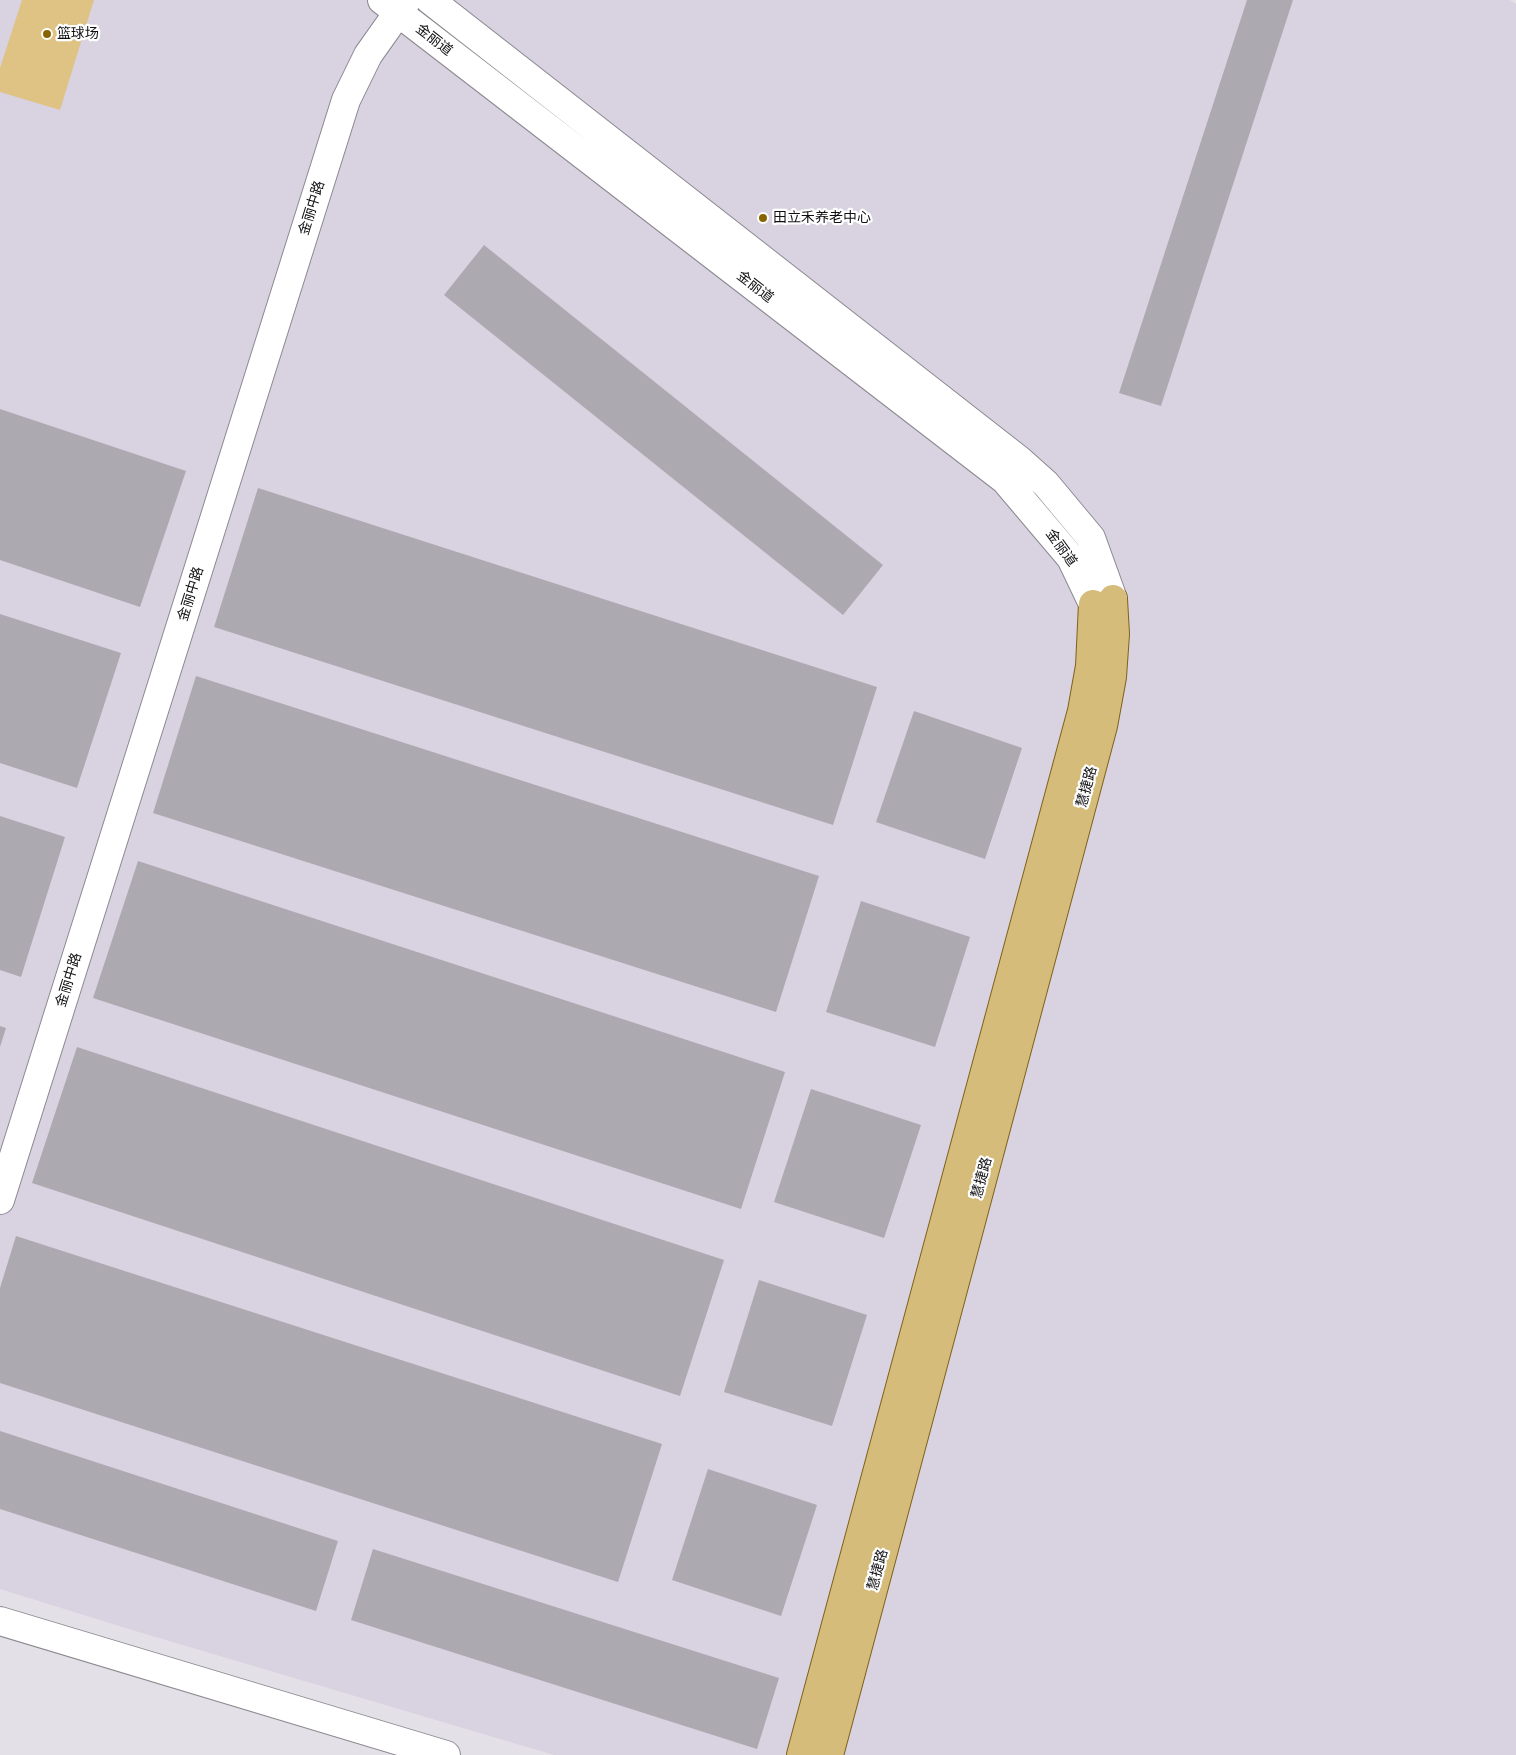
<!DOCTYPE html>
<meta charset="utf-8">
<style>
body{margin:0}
canvas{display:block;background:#e4e0e8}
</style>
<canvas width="1516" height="1755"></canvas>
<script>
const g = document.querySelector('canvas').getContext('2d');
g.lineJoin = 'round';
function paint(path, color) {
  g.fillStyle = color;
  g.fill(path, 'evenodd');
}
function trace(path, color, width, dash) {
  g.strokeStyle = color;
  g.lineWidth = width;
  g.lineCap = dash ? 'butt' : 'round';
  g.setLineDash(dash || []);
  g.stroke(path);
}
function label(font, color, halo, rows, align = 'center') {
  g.font = font + ' "Open Sans","Noto Sans SC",sans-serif';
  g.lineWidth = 4.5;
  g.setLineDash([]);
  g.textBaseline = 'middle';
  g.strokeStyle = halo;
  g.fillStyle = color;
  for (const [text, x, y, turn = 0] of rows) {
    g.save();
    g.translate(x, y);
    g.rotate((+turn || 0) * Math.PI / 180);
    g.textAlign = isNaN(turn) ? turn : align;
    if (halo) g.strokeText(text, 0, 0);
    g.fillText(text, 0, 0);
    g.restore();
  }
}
paint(new Path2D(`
 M0,0H1510L1516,4V1755H554L132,1630L0,1589Z`), '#d9d2e1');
paint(new Path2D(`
 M22,0H94L60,110L0,92V68Z`), '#dec385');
paint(new Path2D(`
 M1247,0H1293L1161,406L1119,393Z
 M484,245L883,565L843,615L444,295Z
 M0,409L186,471L140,607L0,560Z
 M258,488L877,687L833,825L214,627Z
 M0,614L121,653L77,788L0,763Z
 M196,676L819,876L776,1012L153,813Z
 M914,711L1022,748L985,859L876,822Z
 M0,816L65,837L21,977L0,970Z
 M138,861L785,1072L741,1209L93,998Z
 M861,901L970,937L935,1047L826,1012Z
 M0,1026L6,1028L0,1047Z
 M77,1047L724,1260L680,1396L32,1183Z
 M811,1089L921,1125L884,1238L774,1202Z
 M16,1236L662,1444L618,1582L0,1383V1288Z
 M759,1280L867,1315L832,1426L724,1392Z
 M0,1431L338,1541L316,1611L0,1509Z
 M708,1469L817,1505L781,1616L672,1580Z
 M373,1549L779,1678L757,1749L351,1620Z`), '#ada9b1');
const minor = new Path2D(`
 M382,0L1005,480L1071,558L1093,604
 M430,0L1018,459L1046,484L1091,538L1113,599
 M0,1200L346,100L368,55L407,0
 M0,1621L446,1755`);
const major = new Path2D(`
 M801,1755L1082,711L1090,666L1093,604
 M829,1755L1103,726L1112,677L1115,634L1113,599`);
trace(minor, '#8c8990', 30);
trace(major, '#7e621b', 30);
trace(minor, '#fff', 28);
trace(major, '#d6bc7a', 28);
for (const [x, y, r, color] of [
 [47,34,5,"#866500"],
 [763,218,5,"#866500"]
]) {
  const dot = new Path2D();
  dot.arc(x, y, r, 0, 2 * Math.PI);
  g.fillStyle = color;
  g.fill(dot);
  trace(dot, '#fff', 2);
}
label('14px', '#0f0e11', '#fff', [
 ["篮球场",57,34],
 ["田立禾养老中心",773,218]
], 'left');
label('14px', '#0f0e11', '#fff', [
 ["金丽道",434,40,38],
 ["金丽中路",312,208,-73],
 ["金丽道",755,287,38],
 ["金丽道",1061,548,54],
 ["金丽中路",191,594,-73],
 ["慧捷路",1087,787,-75],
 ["金丽中路",69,980,-73],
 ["慧捷路",982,1178,-75],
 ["慧捷路",878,1570,-75]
]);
</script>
